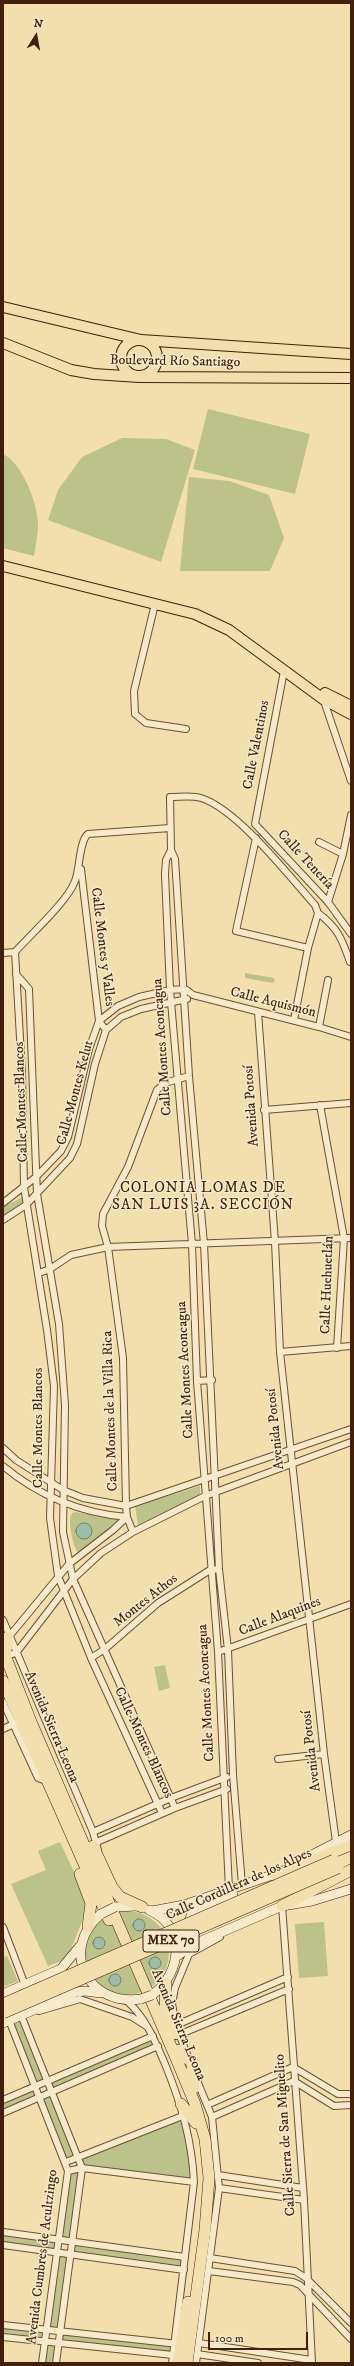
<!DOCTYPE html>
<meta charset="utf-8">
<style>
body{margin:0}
#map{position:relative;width:354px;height:2366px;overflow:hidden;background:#f3dfae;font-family:"IM FELL DW Pica",serif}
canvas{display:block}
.frame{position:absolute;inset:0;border:4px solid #411f0c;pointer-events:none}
.north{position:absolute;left:16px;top:16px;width:40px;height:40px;-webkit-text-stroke:3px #f7eaca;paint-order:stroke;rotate:11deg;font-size:11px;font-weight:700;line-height:16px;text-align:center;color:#411f0c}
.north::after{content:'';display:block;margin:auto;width:14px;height:18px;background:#411f0c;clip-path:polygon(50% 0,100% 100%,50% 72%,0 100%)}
.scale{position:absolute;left:208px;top:2332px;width:100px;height:18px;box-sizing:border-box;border:2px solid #411f0c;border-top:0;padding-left:5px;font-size:12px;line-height:14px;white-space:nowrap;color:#411f0c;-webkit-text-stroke:3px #f7eaca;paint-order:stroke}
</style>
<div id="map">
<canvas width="354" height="2366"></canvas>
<div class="frame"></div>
<div class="north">N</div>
<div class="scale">100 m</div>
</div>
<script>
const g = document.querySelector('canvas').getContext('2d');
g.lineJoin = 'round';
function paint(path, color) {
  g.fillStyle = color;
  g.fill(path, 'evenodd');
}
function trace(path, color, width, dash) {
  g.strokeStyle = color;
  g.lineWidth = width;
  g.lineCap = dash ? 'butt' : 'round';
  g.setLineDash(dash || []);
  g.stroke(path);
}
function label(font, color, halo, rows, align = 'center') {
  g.font = font + ' "IM FELL DW Pica",serif';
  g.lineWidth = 3;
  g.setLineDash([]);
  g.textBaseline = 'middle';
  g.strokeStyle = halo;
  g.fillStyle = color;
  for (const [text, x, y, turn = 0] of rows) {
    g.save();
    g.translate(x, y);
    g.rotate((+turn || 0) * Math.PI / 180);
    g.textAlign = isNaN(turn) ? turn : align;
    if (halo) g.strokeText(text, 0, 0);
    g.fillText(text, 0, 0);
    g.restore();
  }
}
paint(new Path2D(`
 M208,409L310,434L295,494L193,469Z
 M122,438L166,439L195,450L161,562L48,520L58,490L82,457Z
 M3,454C22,462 39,506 38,526C38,536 35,546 34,556L3,548Z
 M189,477L229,481L269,495L284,538L270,571H180Z
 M245,973L274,978L275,981L273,983L245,978Z
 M21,1198L24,1201L22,1206L3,1216V1207Z
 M200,1486V1495L138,1525L135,1506Z
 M75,1512L118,1519L119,1521L79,1554C73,1549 67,1519 72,1513Z
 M165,1665L170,1688L159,1691L154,1667Z
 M60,1842L89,1904L67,1959L48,1966L11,1884L46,1870L38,1851Z
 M85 1953a42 42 0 1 1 84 0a42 42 0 1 1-84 0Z
 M324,1922L328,1976L299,1978L295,1924Z
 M7,1956L18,1981L3,1987V1957Z
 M21,2015L48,2081L153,2036L158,2046L52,2092L78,2159L185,2115L194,2182L82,2168L72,2242L185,2257L184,2270L71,2255L61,2331L175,2344L173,2355L59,2343L56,2363H42L45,2341L3,2337V2325L47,2329L57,2253L3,2245V2232L59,2240L68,2171L81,2168L78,2159L66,2162L40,2097L3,2113V2100L36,2086L9,2020ZM48,2082L52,2092L40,2097L36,2087ZM59,2240L72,2242L70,2254L57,2252ZM47,2330L61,2331L59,2343L45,2341Z`), '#bbc28a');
const water = new Path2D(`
 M76 1531a8 8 0 1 1 16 0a8 8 0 1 1-16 0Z
 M133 1925a6 6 0 1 1 12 0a6 6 0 1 1-12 0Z
 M93 1943a6 6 0 1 1 12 0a6 6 0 1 1-12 0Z
 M149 1963a6 6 0 1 1 12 0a6 6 0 1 1-12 0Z
 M109 1980a6 6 0 1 1 12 0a6 6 0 1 1-12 0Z`);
paint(water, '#9bbda9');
trace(water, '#777e6a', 1);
const street = new Path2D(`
 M155,604L134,691L135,714L146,723L186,729
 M284,671L255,824L328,902L351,934
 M323,698L351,781
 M256,838L236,931L308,948
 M319,842L343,854
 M171,850L166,860L165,874L170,990L192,1244L197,1381L218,1652L229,1890
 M81,869L99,1021L106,1030
 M328,902L343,854L351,815
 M318,913C338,928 342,939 350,962
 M15,952L22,1072L24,1187L47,1330L54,1386L50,1518L58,1576L91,1658L162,1813
 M3,953L15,952C30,935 68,901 75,881C80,869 79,841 88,834L170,828
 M16,974L29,989L37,1194L59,1324L65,1405L63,1532L73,1579L175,1808
 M258,1012L275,1242L280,1352L324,1754L336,1842
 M294,1020L308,948L318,913
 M319,1027L328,980
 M320,1105L344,1238L337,1348
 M264,1110L351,1103
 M3,1203L36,1177L61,1151L68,1137L89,1049L99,1021L118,1006L139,997L170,990L185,989L193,995L319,1027L351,1037
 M3,1220L26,1205L70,1158L77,1144L95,1064L106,1030L121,1017L141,1009L187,999
 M39,1273L50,1269L71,1255L108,1247L351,1238
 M280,1352L351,1346
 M197,1381L212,1380
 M3,1448L16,1460L63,1490L83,1498L126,1506L351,1429
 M3,1466C39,1496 79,1513 127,1517
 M133,1532L127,1517L126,1506L123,1358L108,1247L102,1226L103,1214L128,1167L157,1090L165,1083L189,1076
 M3,1620L93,1832L98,1850
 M7,1639L69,1564L113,1530L127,1517
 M218,1652L351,1604
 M6,1656L16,1653L73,1579L101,1553L133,1532L205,1496L351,1442
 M91,1658L105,1649L158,1603L210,1570L219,1569
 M3,1702L38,1778L46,1781
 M3,1729L16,1723
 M278,1759L324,1754
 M93,1832L171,1798L227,1777
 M97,1842L175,1808L227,1789
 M242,1885L233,1775L228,1650L219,1569L204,1244L189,1076L175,859L171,850L170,797C180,797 192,795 201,798C237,809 289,876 315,905L318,913
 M282,1906L304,2200L312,2363
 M3,1927L25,1985
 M127,2001C146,2018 155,2041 165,2064C181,2103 192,2140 194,2182L172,2363
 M39,2011L80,1999L132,2017L146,2026
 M21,2015L82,2168L56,2363
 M9,2020L68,2171L42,2363
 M174,2026L288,1977
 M176,2036L289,1989
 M187,2054L176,2026L172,2004L175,1988L189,1954L220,1937
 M3,2100L153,2036
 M207,2105L293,2067L338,2094H351
 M3,2113L158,2046
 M212,2117L294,2081L334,2106L351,2105
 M66,2162L185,2115
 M68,2171L82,2168L194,2182
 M218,2175L303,2188
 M219,2188L304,2200
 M3,2232L185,2257
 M3,2245L184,2270
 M210,2258L295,2271L306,2278L351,2323
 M209,2271L293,2282L300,2285L351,2339
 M3,2325L178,2344
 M3,2337L173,2355
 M199,2343L311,2360
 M197,2354L258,2363
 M196,2363L219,2188L212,2117L196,2078`);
const secondary = new Path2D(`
 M302,1860L351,1835
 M115,1907L136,1906
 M149,1910C187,1926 182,1974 152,1995
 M152,1911L184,1905L281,1872
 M101,1914C59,1949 87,2007 141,1999
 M189,1928V1921L193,1911L233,1895
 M176,1957L192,1945L282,1906L312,1901L351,1889
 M3,1994L61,1969L80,1946
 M3,2023L76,1992L85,1991L101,1993`);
const primary = new Path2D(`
 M3,307L141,340L351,354
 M121 358a18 18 0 1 1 36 0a18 18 0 1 1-36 0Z
 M3,343L71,370L94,374L139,377L351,378
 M3,566L195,614L229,630L323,699L351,714
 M325,693L351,706`);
const highway = new Path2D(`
 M3,1650L31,1722L176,2058L195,2104L205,2139L209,2178L205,2230L187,2363
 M5,1658L8,1637
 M3,1681L109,1920
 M93,1846L112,1887L120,1897L142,1907
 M80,1874L91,1903L88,1927
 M275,1875L351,1845
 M282,1906L351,1870
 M166,1983L165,2010L173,2034
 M179,2050L189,2060
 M192,2067L194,2088
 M181,2104L196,2123
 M178,2363L188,2302`);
trace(street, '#6e4f34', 8);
trace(secondary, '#411f0c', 10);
trace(primary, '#411f0c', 12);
trace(highway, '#411f0c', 12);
trace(street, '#f7eaca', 6);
trace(secondary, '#f7eaca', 9);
trace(primary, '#f3dfae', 10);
trace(highway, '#f3dfae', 11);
const secondaryBridge = new Path2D(`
 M101,1914L115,1907
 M141,1999L152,1995`);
const highwayBridge = new Path2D(`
 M3,2004L334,1860
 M3,2013L338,1868`);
trace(secondaryBridge, '#411f0c', 10, []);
trace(highwayBridge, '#411f0c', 12, []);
trace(secondaryBridge, '#f7eaca', 9);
trace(highwayBridge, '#f3dfae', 11);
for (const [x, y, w] of [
 [171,1941,56]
]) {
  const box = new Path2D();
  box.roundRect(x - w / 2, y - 11, w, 22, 3);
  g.fillStyle = '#f7eaca';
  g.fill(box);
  trace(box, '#411f0c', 1);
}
label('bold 13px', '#411f0c', null, [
 ["MEX 70",171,1941]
]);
label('14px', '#411f0c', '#f7eaca', [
 ["Boulevard Río Santiago",175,362,1],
 ["Calle Valentinos",257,745,-79],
 ["Calle Tenería",305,860,47],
 ["Calle Montes y Valles",102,947,83],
 ["Calle Aquismón",273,1003,14],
 ["Calle Montes Aconcagua",163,1047,-94],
 ["Calle Montes Kelut",76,1093,-75],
 ["Calle Montes Blancos",22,1102,-92],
 ["Avenida Potosí",252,1106,-94],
 ["Calle Huehuetlán",328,1285,-88],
 ["Calle Montes Aconcagua",186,1370,-93],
 ["Calle Montes de la Villa Rica",111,1411,-92],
 ["Calle Montes Blancos",39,1428,-90],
 ["Avenida Potosí",276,1429,-96],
 ["Montes Athos",146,1601,-38],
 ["Calle Alaquines",280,1617,-21],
 ["Calle Montes Aconcagua",207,1693,-93],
 ["Avenida Sierra Leona",51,1727,67],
 ["Calle Montes Blancos",143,1743,65],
 ["Avenida Potosí",312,1751,-97],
 ["Calle Cordillera de los Alpes",239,1885,-24],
 ["Avenida Sierra Leona",178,2025,67],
 ["Calle Sierra de San Miguelito",286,2135,-94],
 ["Avenida Cumbres de Acultzingo",43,2257,-83]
]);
g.letterSpacing = '1px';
label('15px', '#411f0c', '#f7eaca', [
 ["COLONIA LOMAS DE",203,1189],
 ["SAN LUIS 3A. SECCIÓN",203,1206]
]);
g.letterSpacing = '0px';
</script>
